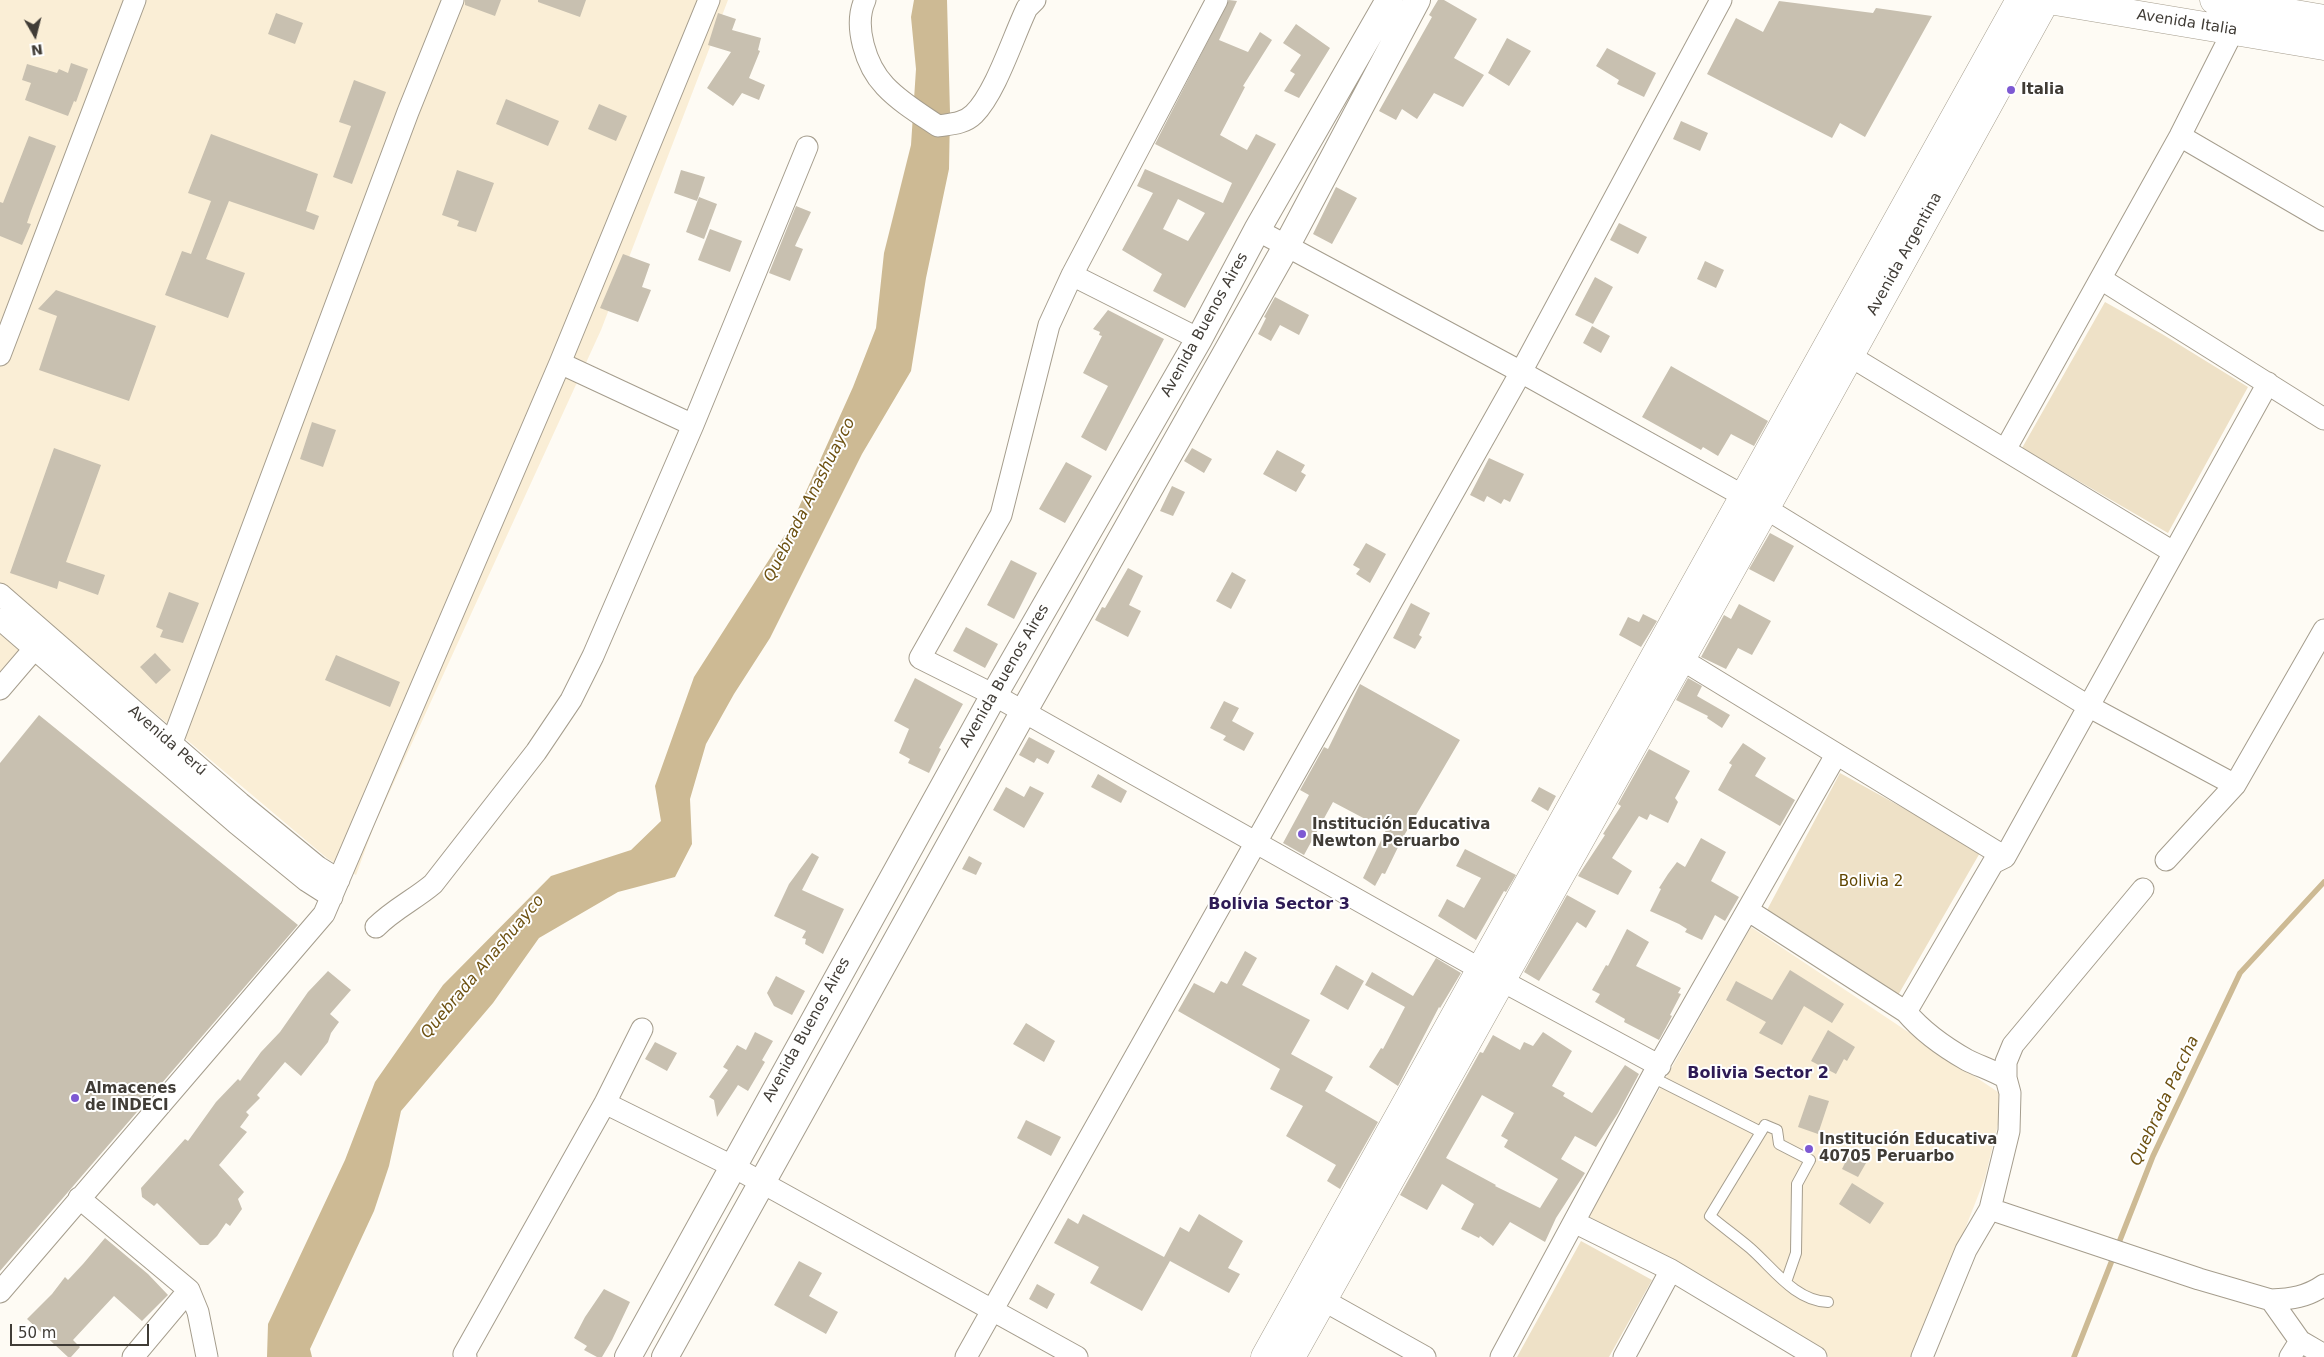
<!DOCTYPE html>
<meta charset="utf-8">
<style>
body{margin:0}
#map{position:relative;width:2324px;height:1357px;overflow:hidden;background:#fefbf4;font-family:"DejaVu Sans",sans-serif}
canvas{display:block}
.north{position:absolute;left:10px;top:10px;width:50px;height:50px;-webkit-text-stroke:4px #fff;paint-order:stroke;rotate:172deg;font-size:14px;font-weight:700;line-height:20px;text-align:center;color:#403c36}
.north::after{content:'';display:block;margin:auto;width:18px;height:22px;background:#403c36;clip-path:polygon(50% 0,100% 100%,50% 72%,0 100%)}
.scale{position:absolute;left:10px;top:1324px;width:139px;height:22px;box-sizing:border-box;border:2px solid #403c36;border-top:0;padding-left:6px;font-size:15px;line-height:18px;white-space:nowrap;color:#403c36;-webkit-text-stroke:4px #fff;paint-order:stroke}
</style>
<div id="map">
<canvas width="2324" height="1357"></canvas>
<div class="north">N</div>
<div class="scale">50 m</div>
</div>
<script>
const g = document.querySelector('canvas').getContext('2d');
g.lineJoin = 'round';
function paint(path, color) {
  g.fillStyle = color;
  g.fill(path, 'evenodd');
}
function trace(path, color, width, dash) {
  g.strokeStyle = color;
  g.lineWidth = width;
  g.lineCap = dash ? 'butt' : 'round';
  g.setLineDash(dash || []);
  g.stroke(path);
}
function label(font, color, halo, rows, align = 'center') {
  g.font = font + ' "DejaVu Sans",sans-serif';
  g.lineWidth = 4;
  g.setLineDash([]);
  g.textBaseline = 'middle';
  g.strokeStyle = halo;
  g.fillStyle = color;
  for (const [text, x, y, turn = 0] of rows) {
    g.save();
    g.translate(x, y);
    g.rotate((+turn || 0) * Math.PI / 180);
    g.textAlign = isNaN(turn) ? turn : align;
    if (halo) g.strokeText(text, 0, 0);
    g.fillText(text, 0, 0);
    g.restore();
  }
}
paint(new Path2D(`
 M0,0H728L601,330L374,826L356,875L328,859L72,643L28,671L0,701Z
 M1751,927L2001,1094L1999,1120L1985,1178L1915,1357H1829L1588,1216Z`), '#faeed6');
paint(new Path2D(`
 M2105,302L2162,334L2248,387L2168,533L2022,448Z
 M1840,773L1981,851L1897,997L1767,910Z
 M1581,1241L1652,1280L1609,1357H1517Z`), '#eee1c7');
paint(new Path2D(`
 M914,0H947L950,113L949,169L926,278L911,371L862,454L770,638L734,694L706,744L690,799L692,844L675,877L618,892L539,938L493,1003L401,1111L389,1166L374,1211L310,1349L312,1357H267L268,1324L345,1160L375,1082L443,985L551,876L631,850L661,821L655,786L694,677L790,527L853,387L876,328L884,253L911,145L916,69L911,17Z`), '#cdba94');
trace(new Path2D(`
 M2074,1357L2153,1156L2240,973L2324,882`), '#cdba94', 5.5);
paint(new Path2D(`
 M465,0H501L495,16L465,5Z
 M538,0H586L580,17L538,2Z
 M1229,0L1237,1L1219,40L1248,52L1260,32L1272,40L1243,86L1245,87L1220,135L1247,150L1256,134L1276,144L1185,308L1153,291L1162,274L1122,250L1153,193L1137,186L1145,169L1223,203L1232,183L1155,144ZM1178,199L1205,213L1188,241L1163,229Z
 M1438,0H1444L1477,19L1454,58L1484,75L1463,107L1434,93L1417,119L1402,109L1396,120L1379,111L1432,17L1429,15Z
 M1779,1L1873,13L1876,8L1932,16L1865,137L1840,123L1832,138L1707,74L1736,18L1763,32Z
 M276,13L303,23L295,44L268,34Z
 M718,13L736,19L732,30L761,38L758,50L760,51L749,78L765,85L759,100L742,93L733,106L707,88L731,52L708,45Z
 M1296,24L1330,48L1299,98L1284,91L1295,74L1290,71L1301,55L1283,43Z
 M1507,38L1531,51L1509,86L1488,73Z
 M1607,48L1656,73L1644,97L1617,84L1619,80L1596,66Z
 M71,63L88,69L76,102L74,101L68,116L25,100L31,83L22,80L27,64L57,73L59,69L68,73Z
 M354,80L386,92L352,184L333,177L351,126L339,122Z
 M506,99L559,121L548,146L496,124Z
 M599,104L627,116L616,141L588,129Z
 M1681,121L1708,133L1700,151L1673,139Z
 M211,134L318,174L306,211L319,216L314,230L229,201L206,259L245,273L228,318L165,295L182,251L191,254L211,201L188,193Z
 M29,136L56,146L31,211L27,223L31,224L22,245L0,236V202L3,203Z
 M457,170L494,183L476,232L457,226L459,221L442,215Z
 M681,170L705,177L697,201L674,193Z
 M1336,187L1357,198L1332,244L1313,234Z
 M699,197L717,204L704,239L686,232Z
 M796,206L811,212L795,246L803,249L790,281L769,273Z
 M1619,223L1647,237L1638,254L1610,240Z
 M710,229L742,241L730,272L698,260Z
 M623,254L650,264L642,287L651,290L638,322L600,308Z
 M1705,261L1724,270L1716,288L1697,279Z
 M1595,277L1613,287L1593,324L1575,315Z
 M56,290L156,326L129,401L39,370L57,316L38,309Z
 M1275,297L1309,315L1299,335L1280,325L1271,341L1258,334L1266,318L1264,317Z
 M1108,310L1164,339L1106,451L1081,437L1108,386L1083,373L1102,336L1099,335L1100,332L1093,329Z
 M1592,326L1610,336L1601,353L1583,343Z
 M1671,366L1768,421L1754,446L1731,434L1718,456L1703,447L1701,450L1642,417Z
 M312,422L336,430L323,467L300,459Z
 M54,448L101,465L66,562L105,575L98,595L59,581L57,589L10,573Z
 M1192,448L1212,459L1204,473L1184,461Z
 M1277,450L1305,465L1301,472L1306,475L1296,492L1263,474Z
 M1489,458L1524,474L1510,502L1504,499L1501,504L1487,496L1484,502L1470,495Z
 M1066,462L1092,476L1065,523L1039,509Z
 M1172,486L1185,492L1173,516L1160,511Z
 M1770,533L1794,546L1774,582L1749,569Z
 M1366,543L1386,554L1370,583L1356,574L1360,569L1353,565Z
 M1011,560L1037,573L1014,619L987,605Z
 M1128,568L1143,576L1129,605L1141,611L1128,637L1095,620L1102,607L1105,608Z
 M1232,572L1246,580L1231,609L1216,601Z
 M169,592L199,603L183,643L160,637L163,630L156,627Z
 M1411,603L1430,613L1419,635L1422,637L1415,649L1393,638Z
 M1739,604L1771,621L1752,655L1738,648L1726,669L1701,657L1724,615L1731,619Z
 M1643,614L1657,621L1641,647L1619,635L1628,617L1639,622Z
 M966,627L998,644L985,668L953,651Z
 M155,653L171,670L156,684L140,667Z
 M336,655L400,682L390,707L325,680Z
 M915,678L963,704L939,748L941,749L929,773L908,763L910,759L899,753L909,729L894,721Z
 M1688,678L1702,686L1697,696L1730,715L1722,728L1707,718L1708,716L1676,700Z
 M1360,684L1460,740L1402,839L1385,874L1382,873L1375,886L1363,878L1386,830L1333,802L1304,855L1283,843L1309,795L1300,790L1324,747L1328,749Z
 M1224,701L1239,708L1232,721L1254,733L1244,751L1223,740L1226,736L1210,728Z
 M39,715L298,925L0,1271V763Z
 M1029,737L1055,751L1048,764L1037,758L1034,763L1019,755Z
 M1743,743L1766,758L1755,776L1795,800L1780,826L1718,790L1732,765L1729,763Z
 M1649,749L1690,771L1675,798L1678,802L1668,823L1650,814L1647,820L1639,816L1612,858L1632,871L1618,895L1578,876L1605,835L1603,834L1621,806L1618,804Z
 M1098,774L1127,791L1121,803L1091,787Z
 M1030,786L1044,793L1024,828L993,810L1006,787L1024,797Z
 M1539,787L1556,796L1548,811L1531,801Z
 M1701,838L1726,852L1711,881L1739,897L1725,921L1715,915L1702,940L1685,932L1687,929L1679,924L1650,911L1661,889L1659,888L1668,874L1677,862L1685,867Z
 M1465,849L1516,875L1506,892L1504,891L1476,940L1438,916L1447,899L1464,908L1481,878L1456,866Z
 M812,853L819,857L802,890L844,909L823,954L805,944L806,939L802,938L806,931L774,916L789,884Z
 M969,856L982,863L976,875L962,869Z
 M1567,895L1596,911L1586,928L1577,922L1539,981L1524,972Z
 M1627,929L1649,942L1636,966L1681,988L1678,993L1681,994L1670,1015L1672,1016L1659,1040L1624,1022L1625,1019L1595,1002L1600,994L1592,990L1606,965L1608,966Z
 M1245,951L1257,958L1242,985L1310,1020L1291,1054L1333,1077L1325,1091L1378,1122L1340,1189L1327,1181L1336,1165L1286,1136L1303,1106L1270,1089L1280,1069L1178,1011L1194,983L1214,993L1221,981L1227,984Z
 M1436,958L1461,973L1440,1008L1439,1007L1398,1086L1369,1067L1381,1048L1383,1049L1405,1007L1365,985L1372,972L1413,996Z
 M1336,965L1364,981L1348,1010L1320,994Z
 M1790,970L1844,1004L1832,1023L1804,1006L1782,1045L1759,1033L1766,1022L1726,1000L1736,981L1772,1000Z
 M328,971L351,990L330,1014L339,1022L331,1033L328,1042L301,1076L285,1062L257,1095L260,1098L246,1112L249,1115L240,1127L247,1132L219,1165L244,1192L238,1199L242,1209L230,1226L226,1223L217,1236L208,1245H200L157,1203L154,1206L142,1197L141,1188L185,1139L188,1141L216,1102L238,1079L240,1081L261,1052L280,1032L308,992Z
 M776,976L805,991L792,1015L774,1006L767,993Z
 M1026,1023L1055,1041L1044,1062L1013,1044Z
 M1828,1030L1855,1047L1847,1061L1844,1059L1836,1074L1811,1061Z
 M755,1032L773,1041L762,1060L765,1062L748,1091L738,1085L717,1117L714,1100L709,1097L728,1070L723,1067L737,1045L746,1050Z
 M1543,1032L1572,1051L1552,1086L1565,1093L1563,1096L1592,1113L1625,1065L1639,1074L1618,1113L1596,1147L1575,1136L1561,1159L1585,1173L1556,1218L1545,1242L1510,1222L1493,1246L1480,1236L1479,1238L1461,1229L1474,1204L1442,1184L1427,1210L1400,1195L1480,1052L1483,1053L1493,1035L1520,1050L1524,1042L1533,1046ZM1482,1095L1514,1113L1501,1136L1508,1140L1504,1147L1558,1179L1540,1208L1495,1186L1496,1185L1446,1158Z
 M655,1042L677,1053L667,1071L645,1059Z
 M1809,1095L1829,1101L1818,1134L1798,1127Z
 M1026,1120L1061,1137L1051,1156L1017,1138Z
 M1853,1147L1870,1156L1858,1177L1842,1169Z
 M1852,1183L1884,1203L1870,1224L1839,1204Z
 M1083,1214L1164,1257L1180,1227L1189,1232L1199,1214L1243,1241L1228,1268L1240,1274L1229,1293L1170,1261L1142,1311L1090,1283L1099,1267L1054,1243L1068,1218L1078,1224Z
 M105,1238L148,1274L168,1295L142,1321L114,1296L73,1340L80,1347L71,1357H68L27,1319L52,1294L65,1277L68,1280L83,1264Z
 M799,1261L822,1273L809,1296L838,1312L826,1334L774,1305Z
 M1037,1284L1055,1294L1047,1309L1029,1299Z
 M604,1289L630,1302L612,1340L602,1357H597L584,1350L587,1346L574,1338L585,1317Z`), '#c8c0b0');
const service = new Path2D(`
 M1652,1077L1761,1132L1765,1125L1777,1130L1779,1144L1810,1160L1797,1184L1796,1253L1786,1282
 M1761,1132L1710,1216C1723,1227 1737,1237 1750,1248C1773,1268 1795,1301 1828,1302`);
const minor = new Path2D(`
 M865,0C853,26 866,66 885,86C900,102 920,114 938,126C950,124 964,124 974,114C996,92 1013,37 1027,8L1035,0
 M1217,0L1072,275L1049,325L1001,515L920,658L994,695L1482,970L1660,1066
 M2180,136L2324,220
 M1257,230L1521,372L1765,508L2088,706L2235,785
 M1072,275L1199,339
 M2101,279L2324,419
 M0,355L135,0
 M1850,356L2173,552
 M560,363L693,425
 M2005,450L2180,136L2233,31
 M0,594L240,803L318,867L339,880
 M0,619L236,823L307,881L332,897
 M1681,659L2005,857
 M0,689L35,648
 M165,761L408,112L453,0
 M2166,860L2235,785L2324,630
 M1749,911L1906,1012C1922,1031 1944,1047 1967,1060C1979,1066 1992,1070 2006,1078L2010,1093L2009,1131L1990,1209L1966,1250L1922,1357
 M376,927C394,909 414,900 433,884L536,752L571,700L593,656L693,425L807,147
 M1906,1012L1993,863L2005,857L2268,383
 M2006,1078V1062L2013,1045L2143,889
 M605,1103L732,1166L1077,1357
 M79,1198L189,1290L198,1312L207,1357
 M1990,1209L2199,1279L2271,1300L2300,1341L2324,1355
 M1574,1222L1671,1270L1816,1357
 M0,1292L324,914L560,363L709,0
 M1323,1300L1425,1357
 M2271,1300C2291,1299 2307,1297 2324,1285
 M133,1357L189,1290
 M466,1357L464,1354L605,1103L642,1029
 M966,1357L1521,372L1721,0
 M1501,1357L1652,1077L1836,755
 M1624,1357L1671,1270
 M2290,1357L2300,1341`);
const tertiary = new Path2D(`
 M628,1357L994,695L1199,339L1257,230L1389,0
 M665,1357L1024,711L1287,245L1417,0`);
const secondary = new Path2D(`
 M1265,1357L2020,0
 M1291,1357L1779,484L2046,0`);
const primary = new Path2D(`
 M2049,0L2324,46
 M2214,0L2324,19`);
trace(service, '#a59d8d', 12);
trace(minor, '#a59d8d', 23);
trace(tertiary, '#a59d8d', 28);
trace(secondary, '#a59d8d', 29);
trace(primary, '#a59d8d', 29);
trace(service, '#fff', 10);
trace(minor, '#fff', 21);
trace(tertiary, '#fff', 26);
trace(secondary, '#fff', 28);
trace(primary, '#fff', 28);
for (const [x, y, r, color] of [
 [2011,90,5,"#7d59d3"],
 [1302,834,5,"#7d59d3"],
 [75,1098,5,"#7d59d3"],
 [1809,1149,5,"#7d59d3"]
]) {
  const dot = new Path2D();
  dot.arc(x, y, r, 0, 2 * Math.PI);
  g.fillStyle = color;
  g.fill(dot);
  trace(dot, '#fff', 2);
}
label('15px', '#403c36', '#fff', [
 ["Avenida Italia",2187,23,9],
 ["Avenida Argentina",1905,254,-61],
 ["Avenida Buenos Aires",1205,325,-61],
 ["Avenida Buenos Aires",1005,676,-60],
 ["Avenida Perú",167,741,41],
 ["Avenida Buenos Aires",807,1030,-61]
]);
label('bold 15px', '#403c36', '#fff', [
 ["Italia",2021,90],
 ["Institución Educativa",1312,825],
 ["Newton Peruarbo",1312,842],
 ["Almacenes",85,1089],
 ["de INDECI",85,1106],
 ["Institución Educativa",1819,1140],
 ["40705 Peruarbo",1819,1157]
], 'left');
label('15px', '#614600', '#fff', [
 ["Bolivia 2",1871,882]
]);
label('italic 16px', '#6d5111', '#fff', [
 ["Quebrada Anashuayco",810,500,-63],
 ["Quebrada Anashuayco",483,967,-50],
 ["Quebrada Paccha",2165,1101,-65]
]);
label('bold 16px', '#2e1b55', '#fff', [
 ["Bolivia Sector 3",1279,905],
 ["Bolivia Sector 2",1758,1074]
]);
</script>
